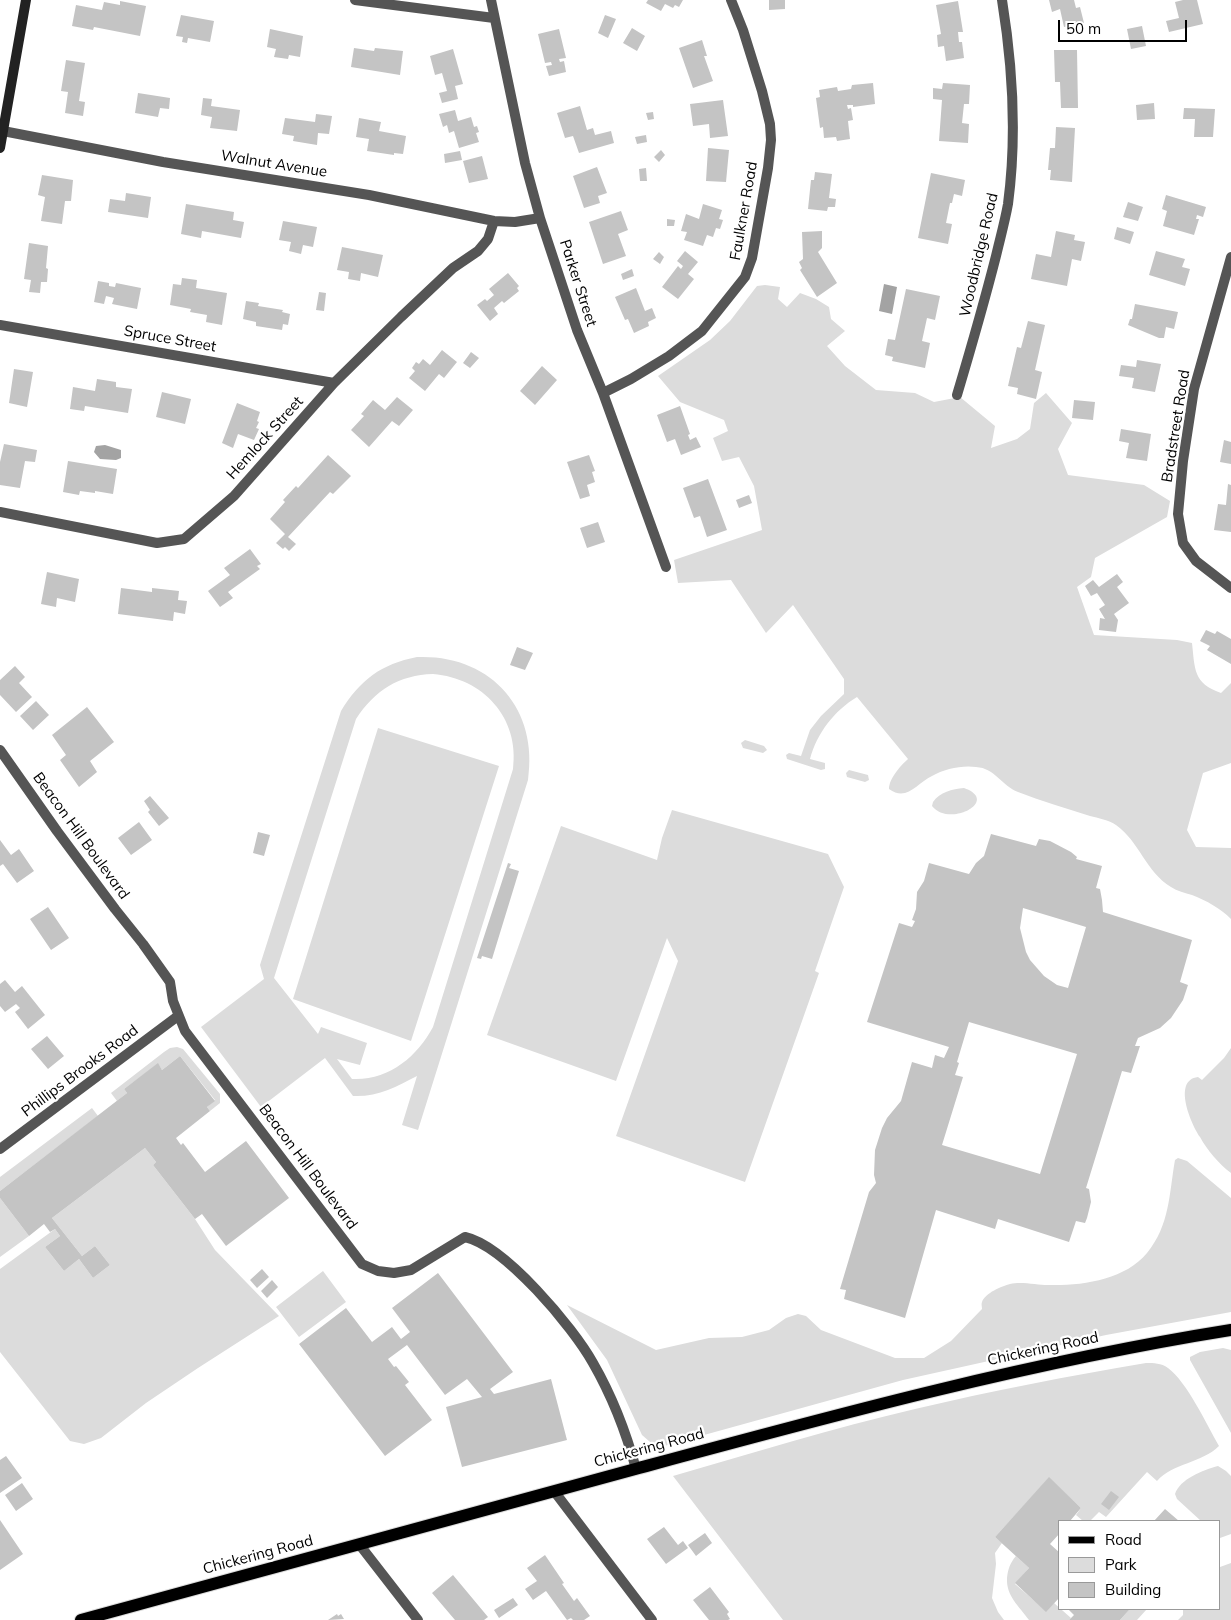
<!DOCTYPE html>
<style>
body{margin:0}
#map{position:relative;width:1231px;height:1620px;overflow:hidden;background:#fff;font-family:Mulish,sans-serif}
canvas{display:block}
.legend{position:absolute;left:1058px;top:1520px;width:162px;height:90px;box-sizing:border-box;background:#fff;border:1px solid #999;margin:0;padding:6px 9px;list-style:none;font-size:15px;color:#000}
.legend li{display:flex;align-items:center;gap:10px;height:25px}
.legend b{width:25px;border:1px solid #999}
.scale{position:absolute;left:1058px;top:20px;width:129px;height:22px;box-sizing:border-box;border:2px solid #000;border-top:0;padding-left:6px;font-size:15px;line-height:18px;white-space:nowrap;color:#000;-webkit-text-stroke:4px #fff;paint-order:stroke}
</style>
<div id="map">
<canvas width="1231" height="1620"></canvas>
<ul class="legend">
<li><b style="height:6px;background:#000"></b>Road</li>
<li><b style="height:14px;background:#dcdcdc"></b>Park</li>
<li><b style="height:14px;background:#c4c4c4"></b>Building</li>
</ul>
<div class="scale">50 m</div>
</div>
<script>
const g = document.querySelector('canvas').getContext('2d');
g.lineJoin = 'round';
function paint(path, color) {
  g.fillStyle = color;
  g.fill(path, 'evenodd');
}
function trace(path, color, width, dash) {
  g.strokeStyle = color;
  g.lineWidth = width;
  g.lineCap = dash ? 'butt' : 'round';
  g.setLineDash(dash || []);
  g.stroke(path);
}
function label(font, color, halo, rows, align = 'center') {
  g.font = font + ' Mulish,sans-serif';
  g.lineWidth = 4.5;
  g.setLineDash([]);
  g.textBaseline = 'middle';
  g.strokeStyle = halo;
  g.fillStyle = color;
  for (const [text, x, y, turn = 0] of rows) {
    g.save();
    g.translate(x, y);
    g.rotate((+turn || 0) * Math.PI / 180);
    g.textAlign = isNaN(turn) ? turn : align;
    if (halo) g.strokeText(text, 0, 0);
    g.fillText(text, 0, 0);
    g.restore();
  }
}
paint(new Path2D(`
 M765,285L780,287L778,299L787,307L800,293L816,299L829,307L831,319L845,331L827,346L845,366L876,390L915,393L934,402L960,397L995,426L991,448L1017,439L1030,429L1034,403L1046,393L1072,423L1058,449L1068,475L1144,485L1170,501L1167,517L1095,558L1091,577L1077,587L1094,635L1177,640L1192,643C1195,669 1193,683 1221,693L1231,683V763L1203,773L1187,830L1196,847L1231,848V919C1220,908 1207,901 1192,895C1185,893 1177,891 1171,887C1146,872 1139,841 1116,825C1109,820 1098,818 1090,816C1066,808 1041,801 1018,792C1002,786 995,768 976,767C962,765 944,769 932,776C917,783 907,802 889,789C889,779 900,766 908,759L857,697C834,711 817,733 810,759L825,763V769L821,770L787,759L786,755L789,753L801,756L810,730L821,716L844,694V679L793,605L766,633L731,580L678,583L674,560L762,530L754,486L739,457L722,461L713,438L728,431L724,420L680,402L658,376L710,340L730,321L757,286Z
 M417,657C490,654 539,708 528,780L418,1130L402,1125L417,1076C396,1087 378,1097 353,1096L325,1058L261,1107L201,1027L264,979L260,965L341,711C360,680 381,664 417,657ZM433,674C483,678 520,718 513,769L433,1027C417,1057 388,1081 352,1079L337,1059L360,1065L367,1043L321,1027L318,1034L274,978L356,719C375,690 399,675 433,674Z
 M378,728L499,766L411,1041L293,999Z
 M745,740L764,746L767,750L763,753L743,748L741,743Z
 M849,770L868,775L869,780L865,782L847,777L846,773Z
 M964,788C1001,801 949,828 932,806L933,802C940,792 952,789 964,788Z
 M672,810L828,854L844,887L815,971L819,973L745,1182L616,1136L678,961L667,938L616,1081L487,1035L561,826L657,860L662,838Z
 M177,1047L183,1049L220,1094V1103L210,1111L207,1107L215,1100L180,1056L162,1070L158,1064L124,1089L127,1093L117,1101L111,1093L164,1052L170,1048Z
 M1231,1048V1173C1219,1164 1207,1150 1200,1137C1191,1124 1172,1080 1198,1077L1202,1080L1224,1058Z
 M92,1108L98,1116L0,1191V1177Z
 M145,1148L156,1162L153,1165L195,1219L215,1250L279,1316L198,1368L146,1403L101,1438L84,1444L70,1441L0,1352V1269L55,1229L60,1236L45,1247L64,1271L79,1259L93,1278L110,1265L95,1246L82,1256L52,1218Z
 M1178,1158L1187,1161L1231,1198V1312L1106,1335L903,1380L657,1448L642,1435L607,1360L567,1305L656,1350L709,1338L742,1337L769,1330L786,1318L798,1314L806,1316L821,1330L895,1358H924L951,1341L982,1309C982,1307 981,1304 982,1302C985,1293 1002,1286 1010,1284C1021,1281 1037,1285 1048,1285C1081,1286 1125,1280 1147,1253C1170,1225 1169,1194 1175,1160Z
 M0,1198L29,1236L0,1257Z
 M323,1271L346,1302L299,1337L276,1307Z
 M1223,1348L1231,1350V1433L1190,1360V1357L1200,1352Z
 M1146,1363C1154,1363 1161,1363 1168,1368C1187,1382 1207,1425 1219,1446C1202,1463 1173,1463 1157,1481L1147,1472L1106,1517L1099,1512L1090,1521H1083L1076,1515L1081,1508L1049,1478L995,1537L1002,1543L995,1553L996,1564L992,1598L998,1612L1004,1620H783L673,1476C753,1453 833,1428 915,1409C991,1391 1068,1376 1146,1363Z
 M1218,1466L1226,1471L1231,1476V1534L1220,1538V1521H1201L1177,1499L1175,1494C1180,1479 1203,1470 1218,1466Z
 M1016,1556L1029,1568L1015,1584L1046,1611L1054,1603L1071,1618L1069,1620H1029C1019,1606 1006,1596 1007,1578C1008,1569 1010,1563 1016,1556Z
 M1231,1563V1620H1178L1183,1615V1609H1220V1567Z
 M1130,1609H1147L1137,1620H1120Z`), '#dcdcdc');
paint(new Path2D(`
 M884,284L897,287L892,314L879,311Z
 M105,445L121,450V458L116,460L100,459L94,452L96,446Z`), '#a3a3a3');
paint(new Path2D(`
 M648,0H683L679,7L675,5L673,8L665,4L661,11L646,3Z
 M769,0H785V9L769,10Z
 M1049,0H1074L1076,8L1080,7L1084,23L1064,27L1060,9L1052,12Z
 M1183,0H1197L1203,24L1169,32L1166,21L1179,18L1175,2Z
 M120,1L146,6L140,36L94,27L93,30L72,26L76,5L102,10L104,2L120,5Z
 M958,1L963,32H958L959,42H962L964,58L946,61L944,46L938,47L937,35L941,34L936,5Z
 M181,15L214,21L210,42L188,38L187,43L182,42L183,37L176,36Z
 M605,15L616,19L608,38L598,33Z
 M1142,26L1146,46L1131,49L1127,29Z
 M632,28L645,36L637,51L623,43Z
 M270,29L303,36L300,57L289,55L288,59L274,57L276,49L267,47Z
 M559,29L566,58L559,59L560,62L564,61L566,72L549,76L546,66L552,65L551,62L545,63L538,34Z
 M702,40L707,56H704L713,81L693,88L679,48Z
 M354,48L374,51L375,48L403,51L400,75L351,67Z
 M453,49L463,84L455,86L458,99L442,103L439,93L447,91L442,73L435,75L430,56Z
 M1054,50H1077L1078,108H1061L1060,82H1055Z
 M66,60L85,63L79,101L85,102L83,116L65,113L68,92L61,91Z
 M873,83L875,104L853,107V105H847L848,109L851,108L853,120L848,121L850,139L837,141L836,137L824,138L823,127L820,128L816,98L820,97L819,90L837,87L838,91L851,89L852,85Z
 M943,83L970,85L969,104H964L962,123L969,124L968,143L939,141L942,100L933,99V88L942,89Z
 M138,93L170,98L169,109L160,108L158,117L135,113Z
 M203,98L212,99L211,106L240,110L237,131L210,128L212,117L201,115Z
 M723,100L728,136L710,138L709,124L693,126L690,104Z
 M1154,103L1155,119L1137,120L1136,105Z
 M580,106L587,130L593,128L595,135L611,131L614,143L579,153L573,136L565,138L557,113Z
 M1184,108L1215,109L1213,137H1194L1195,119H1183Z
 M455,110L458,121L471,117L474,127L477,126L479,132L476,133L479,142L459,148L454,131L449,133L447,125L443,127L439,114Z
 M653,112L654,119L648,120L646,113Z
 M316,114L332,116L329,134L318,133L317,145L293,141L294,136L282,134L285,118L315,122Z
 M359,118L381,122L379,131L406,136L403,154L394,153V155L367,151L369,139L356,137Z
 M1056,127L1075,128L1072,182L1050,180L1051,170H1048L1050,148H1055Z
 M646,135L647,142L637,144L635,137Z
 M708,148L729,150L726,182L706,181Z
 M661,150L665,155L659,162L654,157Z
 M460,151L462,160L445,163L444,154Z
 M482,156L488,179L469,183L463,161Z
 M597,167L607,193L598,196L600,203L584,208L573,176Z
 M646,168L647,181H640L639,169Z
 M815,172L832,174L829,198L836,199L835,207H828L827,211L808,209L811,180H814Z
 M931,173L965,180L962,196L954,194L952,203H950L946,223L952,224L948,244L918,238Z
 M42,175L73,180L71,201H65L62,224L41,221L45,197L38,195Z
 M126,193L151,197L148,218L108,212L110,199L125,201Z
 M1166,195L1206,207L1203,217L1197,215L1196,219H1199L1194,235L1163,226L1167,211L1162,209Z
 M1128,202L1143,207L1138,221L1123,217Z
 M186,204L234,212L233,220L244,222L241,238L202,231L201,238L181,234Z
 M703,204L722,210L719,219L723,220L720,229L716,228L713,237L707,235L703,246L684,240L687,232L681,231L686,214L699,219Z
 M621,211L628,230L618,234L626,256L603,264L589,222Z
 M667,219L675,220L674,226H667Z
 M283,221L317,227L313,247L303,245L301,254L289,251L291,242L279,240Z
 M1117,227L1134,232L1130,244L1114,239Z
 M822,231V248L818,252L837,283L817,297L800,270L802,268L799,262L803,259L802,232Z
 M1056,231L1075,235L1074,240L1085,242L1081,261L1072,259L1067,286L1031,279L1036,254L1051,257Z
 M29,243L48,246L46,268L48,269L47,282H41L40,293L29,292L31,280L24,279Z
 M342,247L383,255L378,277L361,273L360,281L348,279L349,272L337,270Z
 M685,251L698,262L688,274L694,279L678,299L662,287L678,266L681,269L683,266L677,261Z
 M1156,251L1185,259L1182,267L1190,269L1185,286L1149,275Z
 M659,252L664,257L660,264L653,259Z
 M632,269L634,276L623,280L621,274Z
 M508,273L519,286L517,288L519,291L504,303L502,301L494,308L498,314L490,321L477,305L485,299L487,301L494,295L489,289Z
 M182,278L197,280L196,288L227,293L222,325L206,322L207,315L190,312L191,309L170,305L173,284L181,285Z
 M98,281L109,283V286L115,287L116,283L141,288L137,309L112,304L114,298L106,296L104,304L94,302Z
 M636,288L645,311L652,308L656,318L648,322L649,326L634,333L628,319L625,320L615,297Z
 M906,289L940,296L935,320L927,318L922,341L930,343L925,368L892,361L893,357L885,355L888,339L895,340Z
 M319,292L326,293L324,311L316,310Z
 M246,301L259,303L258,306L283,310L282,312L290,314L288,325L283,324L282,330L256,326V322L243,319Z
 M1135,304L1178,312L1174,329L1166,327L1164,338H1159L1128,325L1130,319H1132Z
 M1028,321L1045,325L1035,370L1042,372L1036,399L1017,394L1018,388L1008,386L1017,347L1021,348Z
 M442,350L457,362L444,378L439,374L425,391L409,378L415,371L412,368L416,362L419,364L423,359L430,365Z
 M471,352L479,358L470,368L463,363Z
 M1137,360L1161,364L1155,392L1132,388L1134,378L1119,376L1121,365L1136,367Z
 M542,366L557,380L535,405L520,391Z
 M14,369L33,372L27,407L9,403Z
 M97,379L116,382V387L132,389L128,413L85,406L84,411L70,409L73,387L95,391Z
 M162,392L191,399L185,424L156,417Z
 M397,397L413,410L399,426L392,421L369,447L351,430L364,416L361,414L373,400L385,410Z
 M1074,400L1095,402L1093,420L1072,418Z
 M237,403L260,412L257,421L259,422L256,428L259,429L254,440L238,434L233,448L222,443Z
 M680,406L690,434L688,435L690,440L696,437L701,447L681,455L675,439L667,442L657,415Z
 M1121,429L1151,434L1147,461L1126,458L1129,443L1119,441Z
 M1224,440L1231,442V464L1220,462Z
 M4,444L37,450L35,462L25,461L20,488L0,485V462Z
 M328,455L351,476L333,494L330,492L288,537L296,544L289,551L285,547L283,549L276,543L285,534L270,519L285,502L283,500L296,486L298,488Z
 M589,455L595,471L592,472L595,482L587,485L590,496L580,499L567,462Z
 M68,461L117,469L113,494L95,491V493L80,491L79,495L63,492Z
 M708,479L727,530L707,537L700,516L694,518L683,488Z
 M1228,484L1231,485V532L1214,530L1218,504L1226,505Z
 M749,495L752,503L739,508L736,500Z
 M598,522L605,542L587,548L580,528Z
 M250,549L261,564L257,566L260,569L228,592L233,598L220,607L208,591L230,575L224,568Z
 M47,572L79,579L75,602L57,598L56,607L41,604Z
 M1117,574L1123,582L1117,587L1129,603L1114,614L1118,620L1116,632L1099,630L1100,618L1105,619L1099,609L1105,605L1097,593L1091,596L1085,586L1093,580L1099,587Z
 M121,588L152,592V588L179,591L178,600L187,601L185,614L174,612L173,621L118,614Z
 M1206,630L1215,634L1217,631L1231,639V664L1207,650L1210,646L1200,641Z
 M517,647L533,653L525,670L510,665Z
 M15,666L25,677L19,683L32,697L16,712L0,695V680Z
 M36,701L49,715L33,730L20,716Z
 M87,707L114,742L90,761L97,772L79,787L60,760L66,755L52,735Z
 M150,796L169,818L159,826L148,812L150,810L144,801Z
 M139,822L152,840L131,855L118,838Z
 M258,832L270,835L264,856L253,853Z
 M991,834L1036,846L1039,839L1050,841L1071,852L1077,857L1076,859L1102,866L1096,888L1100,889L1102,900L1103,912L1192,940L1180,982L1188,985L1183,1000L1171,1018L1160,1028L1138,1038L1135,1046H1140L1131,1073L1122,1071L1086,1188L1089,1189L1091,1202L1087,1218L1085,1223L1076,1221L1069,1242L998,1219L995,1229L936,1210L905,1318L844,1299L846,1290L840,1289L869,1192L876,1183L874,1175L875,1150L882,1128L887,1118L901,1101L912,1062L932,1068L935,1055L944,1058L949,1047L867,1022L899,923L912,927L915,921L912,920L916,909L917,892L924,881L929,863L969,874L976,863L984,856ZM1023,908L1086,927L1068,988L1057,985L1044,976L1030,960L1026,952L1020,928ZM969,1022L1077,1054L1040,1174L942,1145L963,1077L955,1075L959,1063L957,1062Z
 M0,840L11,855L19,849L34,871L17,883L3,864L0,866Z
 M508,863L511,864L509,868L519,871L492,959L482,956L481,959L477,958Z
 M48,907L69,938L51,950L30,919Z
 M5,980L15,992L22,986L45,1015L28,1029L15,1012L20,1008L16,1004L5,1012L0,1006V984Z
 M47,1036L64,1056L48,1069L31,1049Z
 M180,1056L215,1101L207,1107L210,1111L176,1138L181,1145L183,1143L205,1172L246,1141L289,1198L226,1246L202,1214L195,1219L153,1165L156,1162L145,1148L52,1218L82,1256L95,1246L110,1265L93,1278L79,1259L64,1271L45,1247L60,1236L55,1229L50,1232L44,1224L29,1236L0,1198V1191L127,1093L124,1089L158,1063L162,1070Z
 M262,1269L269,1277L257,1288L250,1280Z
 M438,1273L513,1372L490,1389L494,1394L551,1379L567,1440L462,1467L446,1407L482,1397L467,1379L445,1395L407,1345L388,1359L394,1367L396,1366L409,1382L405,1385L432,1420L385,1456L299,1344L346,1308L372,1342L392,1327L401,1339L410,1332L392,1308Z
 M272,1280L278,1287L267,1298L261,1291Z
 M6,1456L22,1478L0,1493V1460Z
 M1049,1477L1081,1508L1070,1521H1060V1533L1050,1544L1060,1553V1597L1046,1612L1015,1583L1029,1568L995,1537Z
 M22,1483L33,1499L16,1511L5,1495Z
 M1111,1491L1119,1497L1109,1510L1101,1504Z
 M1165,1509L1179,1521H1154Z
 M0,1520L23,1554L0,1570Z
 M664,1527L678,1545L683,1541L688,1548L666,1564L647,1539Z
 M705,1533L712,1543L696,1556L688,1545Z
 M545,1555L564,1583L562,1584L574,1601L577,1598L590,1616L584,1620H573L571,1618L567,1620L546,1591L533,1600L525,1589L537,1581L527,1568Z
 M453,1575L488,1617L484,1620H455L432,1593Z
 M710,1587L729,1612L727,1614L730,1619L728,1620H709L693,1600Z
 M513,1598L518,1605L499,1618L494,1610Z
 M1068,1609H1130L1120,1620H1069L1074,1615Z
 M337,1614L338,1616L341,1614L344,1619L328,1620Z`), '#c4c4c4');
const primary = new Path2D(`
 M81,1620C267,1569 453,1519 639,1468C835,1415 1030,1362 1231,1330`);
trace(primary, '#dbdbdb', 14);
trace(new Path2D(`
 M355,0L494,18
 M491,0L525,163L540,218L577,330L603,393L666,567
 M3,131L163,162L369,195L494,221L515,222L540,218
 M1231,257L1194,389L1183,461L1178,514L1183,543L1196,561L1231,588
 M0,325L334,383
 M603,393L631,379L669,356L702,331L745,277L752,258L768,168L771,140L770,124L762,91L743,30L731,0
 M957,395C971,348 984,303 996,256C1000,239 1005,221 1008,204C1017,136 1013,68 1002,0
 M0,512L157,543L184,539L234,496L334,383L401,317L453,268L478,251L488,239L494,221
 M0,750L57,831L115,909L143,944L170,982L173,1001L185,1031L362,1264L378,1271L394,1273L411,1270L465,1237C505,1246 573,1327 593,1363C612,1396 626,1432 636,1469
 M0,1149L178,1016
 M554,1491L652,1620
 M359,1544L418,1620`), '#555', 10);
trace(new Path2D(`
 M0,148L26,0`), '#222', 10);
trace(primary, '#000', 12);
label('15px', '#000', '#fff', [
 ["Walnut Avenue",274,164,9],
 ["Faulkner Road",744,211,-80],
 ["Woodbridge Road",979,255,-77],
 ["Parker Street",578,283,72],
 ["Spruce Street",170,339,10],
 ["Bradstreet Road",1176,426,-81],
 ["Hemlock Street",265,438,-48],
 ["Beacon Hill Boulevard",81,836,54],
 ["Phillips Brooks Road",80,1071,-37],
 ["Beacon Hill Boulevard",308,1167,53],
 ["Chickering Road",1043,1349,-12],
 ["Chickering Road",649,1448,-15],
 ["Chickering Road",258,1555,-15]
]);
</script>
